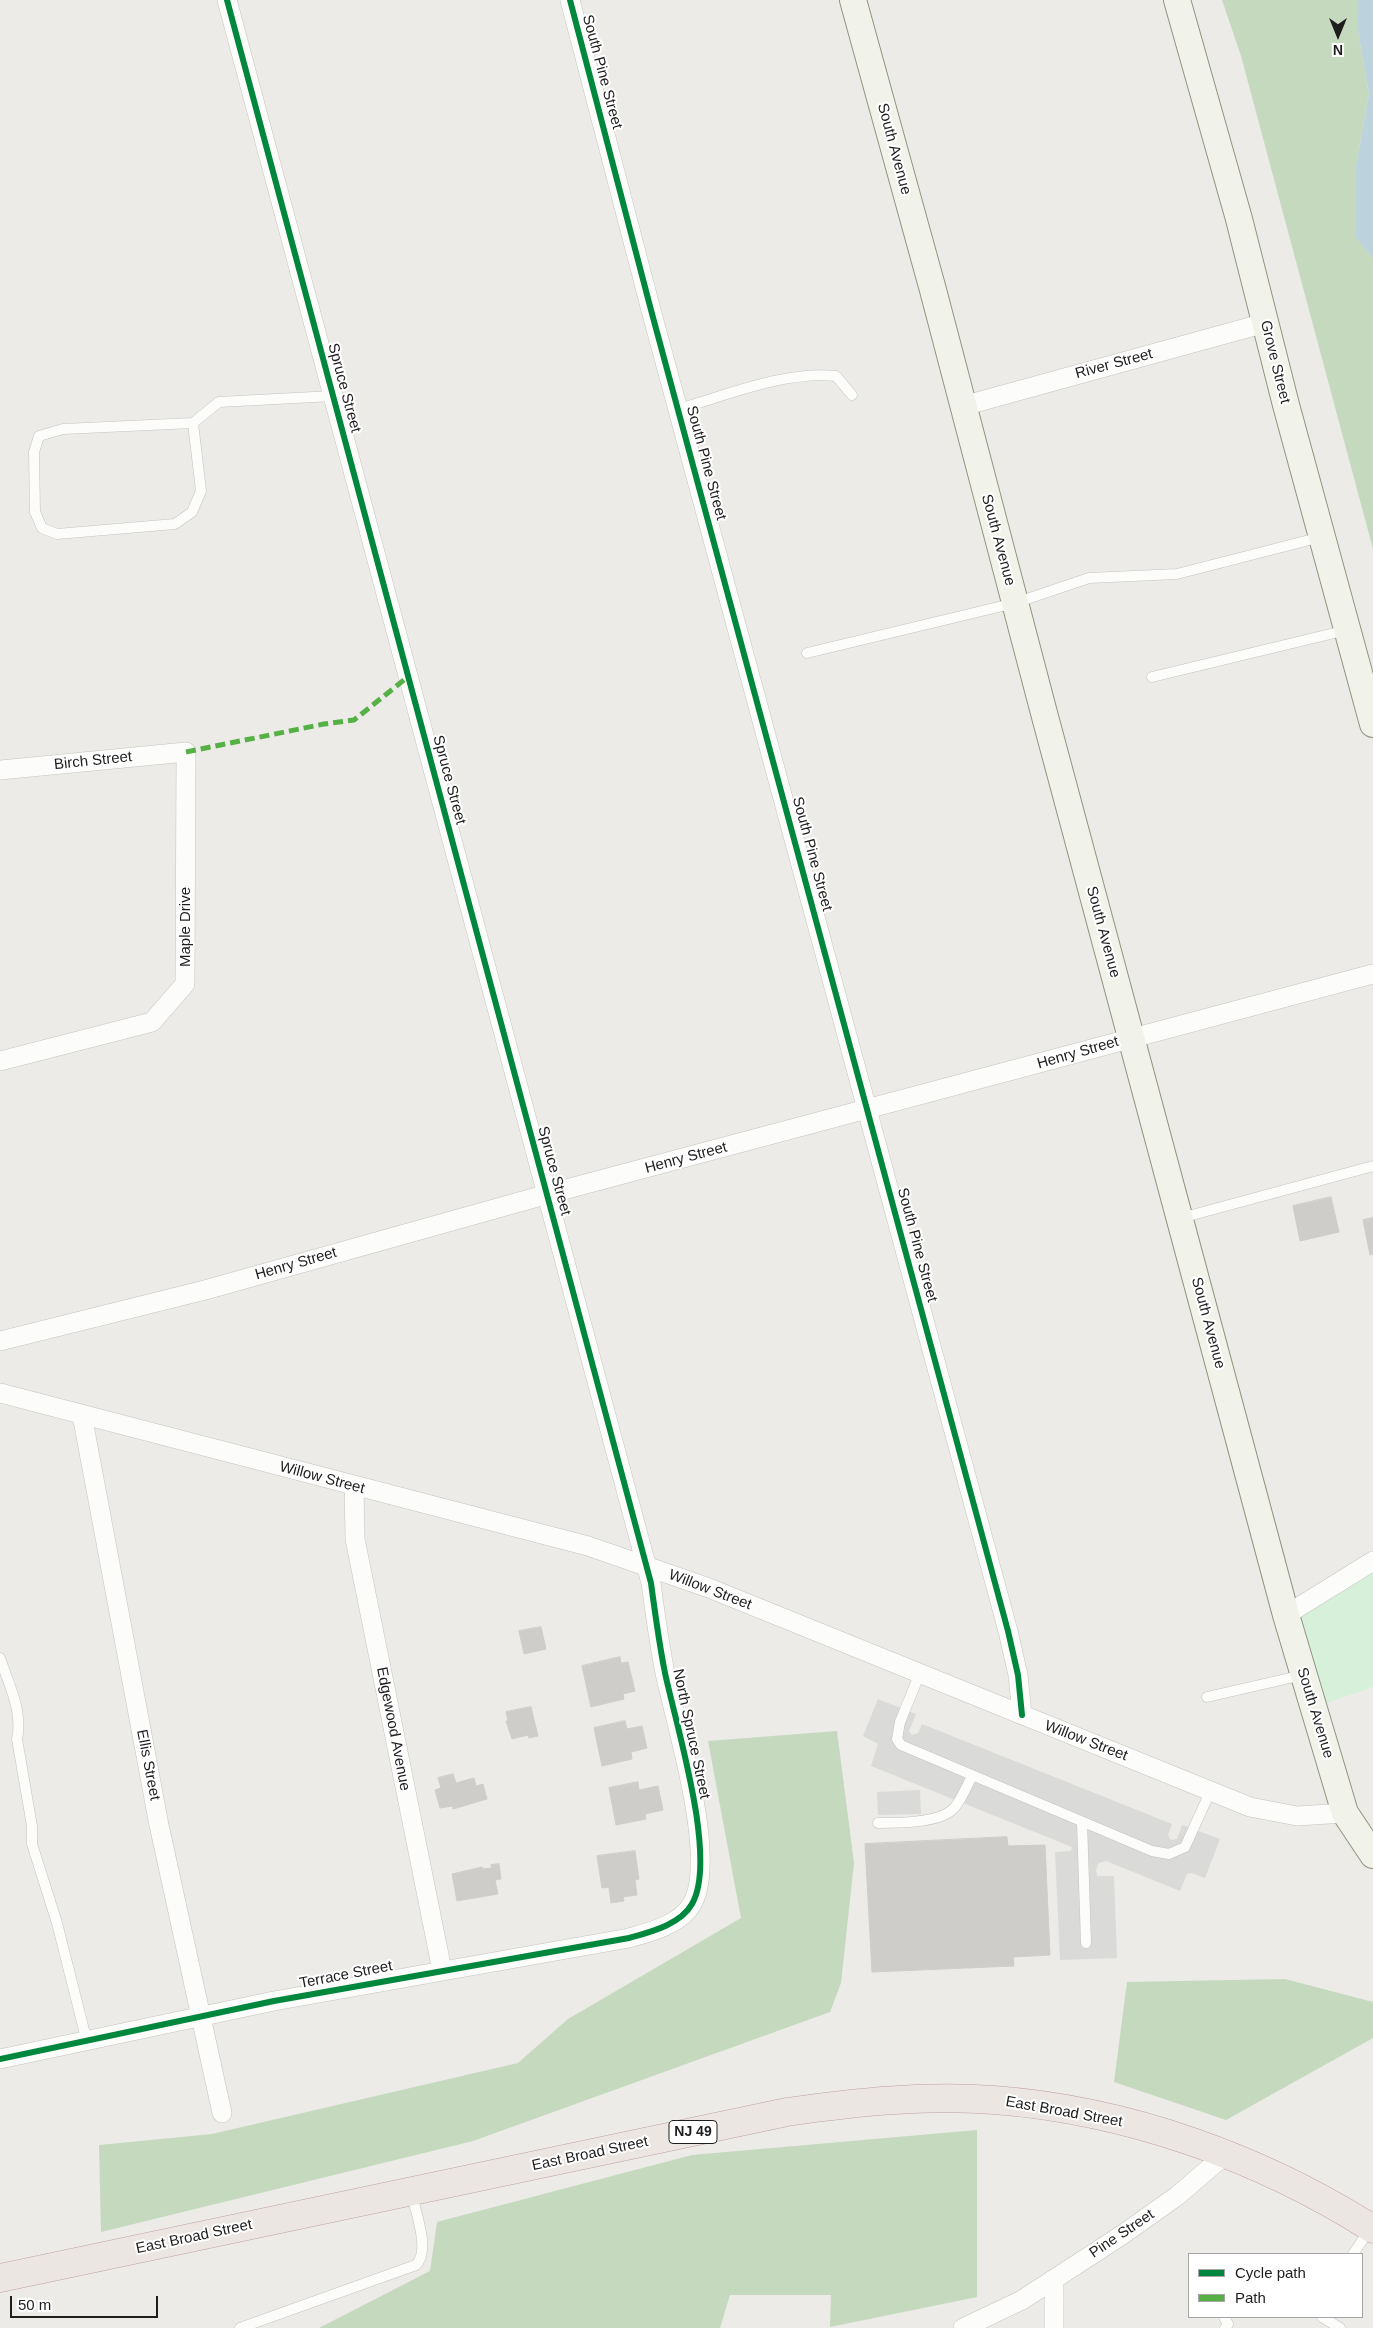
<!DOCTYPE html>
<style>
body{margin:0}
#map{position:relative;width:1373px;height:2328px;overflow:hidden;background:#ecebe7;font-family:Arial,sans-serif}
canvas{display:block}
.legend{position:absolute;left:1188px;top:2253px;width:175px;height:65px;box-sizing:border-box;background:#fff;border:1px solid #a5a5a5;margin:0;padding:6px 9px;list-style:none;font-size:15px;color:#1e1e1e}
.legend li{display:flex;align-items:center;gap:10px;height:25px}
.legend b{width:25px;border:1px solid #a5a5a5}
.north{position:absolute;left:1313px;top:10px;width:50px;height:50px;-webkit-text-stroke:4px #fff;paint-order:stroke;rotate:180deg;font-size:14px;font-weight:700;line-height:20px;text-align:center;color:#1e1e1e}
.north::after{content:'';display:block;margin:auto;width:18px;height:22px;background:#1e1e1e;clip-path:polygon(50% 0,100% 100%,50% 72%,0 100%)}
.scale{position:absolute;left:10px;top:2296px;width:148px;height:22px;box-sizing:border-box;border:2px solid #1e1e1e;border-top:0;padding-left:6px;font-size:15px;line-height:18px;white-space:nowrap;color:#1e1e1e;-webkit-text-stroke:4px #fff;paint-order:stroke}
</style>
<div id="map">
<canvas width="1373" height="2328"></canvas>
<ul class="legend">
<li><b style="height:6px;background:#00873e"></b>Cycle path</li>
<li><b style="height:6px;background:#55b145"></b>Path</li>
</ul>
<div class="north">N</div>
<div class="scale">50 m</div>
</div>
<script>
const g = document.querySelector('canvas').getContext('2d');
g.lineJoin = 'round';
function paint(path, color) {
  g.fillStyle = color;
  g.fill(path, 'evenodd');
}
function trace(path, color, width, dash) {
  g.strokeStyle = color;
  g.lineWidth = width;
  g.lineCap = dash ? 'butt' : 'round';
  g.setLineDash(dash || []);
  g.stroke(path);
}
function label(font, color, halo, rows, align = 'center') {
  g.font = font + ' Arial,sans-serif';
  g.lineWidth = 4;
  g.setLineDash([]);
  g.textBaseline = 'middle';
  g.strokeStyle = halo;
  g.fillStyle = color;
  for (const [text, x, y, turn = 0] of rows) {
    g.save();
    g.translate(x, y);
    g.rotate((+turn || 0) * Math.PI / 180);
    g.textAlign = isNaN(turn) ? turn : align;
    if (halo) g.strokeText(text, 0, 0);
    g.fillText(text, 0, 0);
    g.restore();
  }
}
paint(new Path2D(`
 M878,1699L916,1714L909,1731L912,1735L918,1733L922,1724L1172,1824L1168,1835L1171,1840L1177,1839L1182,1825L1220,1839L1205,1878L1191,1873L1187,1874L1180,1891L1106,1861L1099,1863L1096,1870L1097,1876H1114L1117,1958L1060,1960L1055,1852L1071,1851L1072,1847L871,1766L878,1744L863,1736Z
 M920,1790L921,1814L878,1815L877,1792Z`), '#dadad8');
paint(new Path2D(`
 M1222,0H1358V31L1369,94L1356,166V237L1373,258V549L1241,56Z
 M837,1731L854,1863L841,1983L830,2012L473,2141L101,2232L99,2145L212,2134L518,2063L568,2019L741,1918L708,1741Z
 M1285,1979L1373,2002V2038L1226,2120L1114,2082L1127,1982Z
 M977,2130V2297L830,2327L831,2295H730L720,2328H319L430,2271L437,2222L692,2155Z`), '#c4d9be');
paint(new Path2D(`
 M1373,1561V1687L1312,1708L1286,1615Z`), '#d6f0d9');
paint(new Path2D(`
 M1358,0H1373V258L1356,238V166L1369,94L1358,31Z`), '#bcd2dd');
const building = new Path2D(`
 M1331,1197L1339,1232L1300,1241L1293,1206Z
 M1373,1218V1254L1370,1255L1363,1220Z
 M541,1627L546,1649L524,1654L519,1631Z
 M620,1657L621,1663L628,1662L635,1691L623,1694L624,1699L591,1707L582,1666Z
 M531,1707L538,1736L529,1738L528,1735L512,1739L506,1721H508L506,1712Z
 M625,1721L627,1729L642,1726L647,1748L631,1752L632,1759L602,1766L594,1728Z
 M453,1774L456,1783L474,1778L476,1786L483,1784L487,1799L453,1809V1806L440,1808L435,1790L441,1788L438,1778Z
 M638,1782L639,1790L658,1786L663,1810L645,1814L646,1819L616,1825L609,1788Z
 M1007,1837L1008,1846L1045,1845L1050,1955L1013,1957L1014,1966L872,1972L865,1844Z
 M635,1851L639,1879L635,1880L637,1895L623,1897L624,1901L611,1903L609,1887L602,1888L597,1856Z
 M499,1864L501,1879L495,1880L498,1894L457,1901L452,1874L482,1867L483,1869L492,1868L491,1865Z`);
paint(building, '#cfcdca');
trace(building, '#cfcdc8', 1);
const service = new Path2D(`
 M678,409C728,395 784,371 836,376L852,395
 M193,423L63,429L39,436L34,452L35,512L42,528L57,534L175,524L192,512L201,491L193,423L219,402L333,396
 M807,653L1015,603L1089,578L1177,574L1321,537
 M1152,677L1347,630
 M1181,1218L1373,1166
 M0,1658C9,1685 23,1711 17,1739L32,1826V1844L57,1923L87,2042
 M920,1673L900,1722L897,1739L901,1745L1152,1851L1169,1854L1185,1847L1211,1790
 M1207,1697L1303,1675
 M1082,1822L1086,1943
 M878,1823C898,1823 937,1823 952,1810C959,1805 968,1784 972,1776
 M1353,2254L1370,2229
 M1224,2317L1228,2324L1225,2328
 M1322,2317L1340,2328
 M240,2328L416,2265C431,2251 415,2210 411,2192`);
const minor = new Path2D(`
 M570,0L651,310L1008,1631L1018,1675L1022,1715
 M963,406L1265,323
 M0,770L186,752L185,984L152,1022L0,1061
 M0,1341L205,1290L548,1194L1373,974
 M0,1393L588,1546L709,1588L1250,1807L1297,1816L1345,1813
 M82,1415L159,1825L222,2113
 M354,1486L355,1539L442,1970
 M1286,1615L1373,1561
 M0,2059L274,2001L629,1938C650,1932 680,1925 692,1904C718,1859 676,1725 665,1673C659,1643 655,1613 651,1583L227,0
 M1054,2279V2328
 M963,2328L1022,2300L1122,2235L1177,2196L1226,2154`);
const secondary = new Path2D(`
 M853,0L933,290L1044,713L1286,1615L1345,1813L1373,1855
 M1177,0L1239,219L1286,405L1373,724`);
const trunk = new Path2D(`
 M0,2278L787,2112C856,2102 925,2095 994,2100C1128,2110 1261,2158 1373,2229`);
trace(service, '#c3c3c1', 11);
trace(minor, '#c3c3c1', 20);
trace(secondary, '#919480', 28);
trace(trunk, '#bfa0a6', 29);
trace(service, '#fcfcfb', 10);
trace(minor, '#fcfcfb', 19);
trace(secondary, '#f1f3ea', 26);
trace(trunk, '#ece6e2', 28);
trace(new Path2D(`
 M186,752L324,724L354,720L409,676`), '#55b145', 5, [10, 5]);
trace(new Path2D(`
 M570,0L651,310L1008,1631L1018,1675L1022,1715
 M0,2059L274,2001L629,1938C650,1932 680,1925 692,1904C718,1859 676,1725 665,1673C659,1643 655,1613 651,1583L227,0`), '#00873e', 6);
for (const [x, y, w] of [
 [693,2132,48]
]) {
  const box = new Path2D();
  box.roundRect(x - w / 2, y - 11.5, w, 23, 4);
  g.fillStyle = '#fff';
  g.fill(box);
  trace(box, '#1e1e1e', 1);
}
label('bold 14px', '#1e1e1e', null, [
 ["NJ 49",693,2132]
]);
label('15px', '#1e1e1e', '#fff', [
 ["South Pine Street",602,72,75],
 ["South Avenue",894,149,75],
 ["Grove Street",1275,362,76],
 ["River Street",1114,364,-15],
 ["Spruce Street",344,388,75],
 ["South Pine Street",706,463,75],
 ["South Avenue",998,540,75],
 ["Birch Street",93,761,-6],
 ["Spruce Street",449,780,75],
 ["South Pine Street",812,854,75],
 ["Maple Drive",186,927,-90],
 ["South Avenue",1103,932,75],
 ["Henry Street",1078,1053,-16],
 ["Henry Street",686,1158,-15],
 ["Spruce Street",554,1171,75],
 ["South Pine Street",917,1245,75],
 ["Henry Street",296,1264,-16],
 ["South Avenue",1208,1323,75],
 ["Willow Street",322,1478,15],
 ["Willow Street",710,1590,21],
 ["South Avenue",1315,1713,73],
 ["Edgewood Avenue",393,1729,79],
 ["North Spruce Street",691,1734,78],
 ["Willow Street",1086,1741,21],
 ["Ellis Street",148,1765,79],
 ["Terrace Street",346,1975,-11],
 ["East Broad Street",1064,2112,10],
 ["East Broad Street",590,2154,-12],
 ["Pine Street",1122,2234,-34],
 ["East Broad Street",194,2237,-12]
]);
</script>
